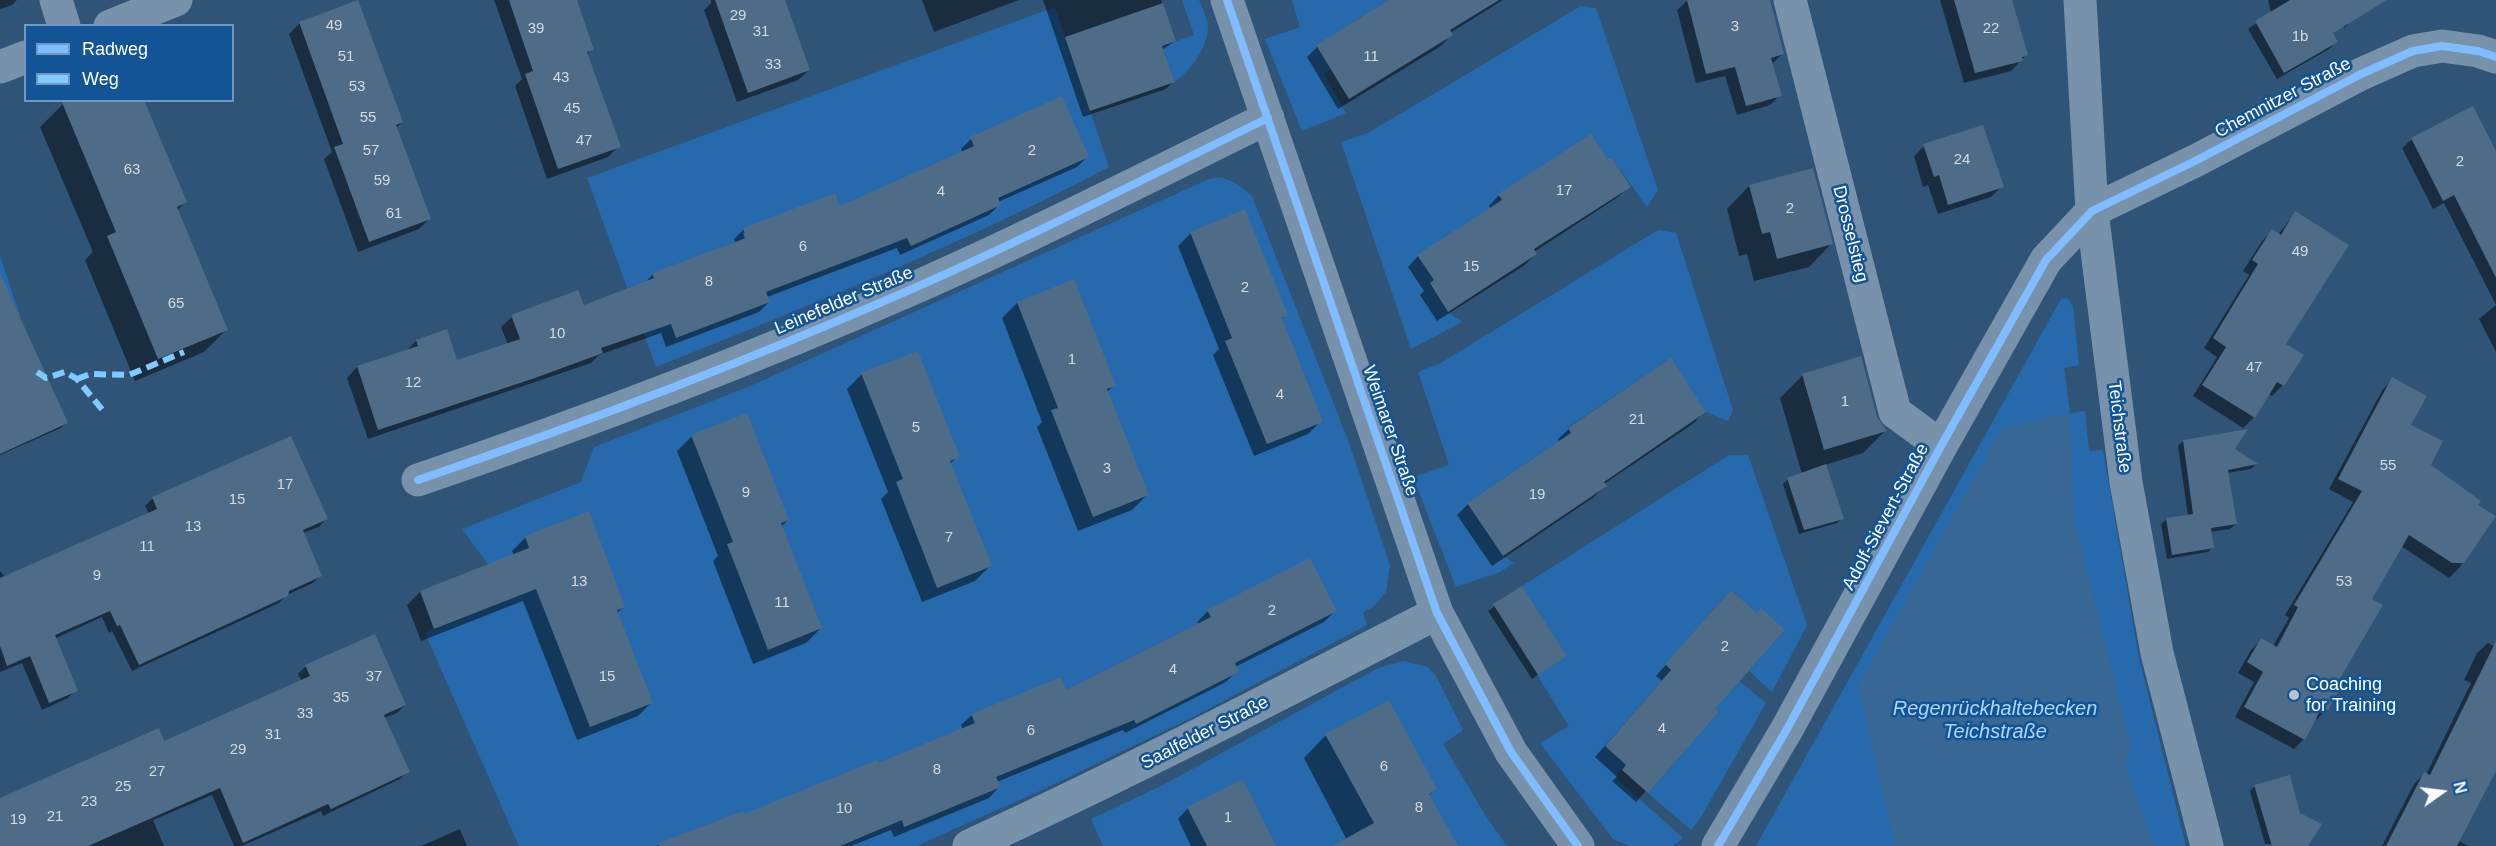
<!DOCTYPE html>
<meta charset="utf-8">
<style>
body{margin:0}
#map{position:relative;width:2496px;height:846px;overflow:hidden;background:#305478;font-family:Helvetica,sans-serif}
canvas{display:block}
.legend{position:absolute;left:24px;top:24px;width:210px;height:78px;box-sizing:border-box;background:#125496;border:2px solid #7198c0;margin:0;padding:8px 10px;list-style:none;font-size:18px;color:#fff}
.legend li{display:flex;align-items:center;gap:12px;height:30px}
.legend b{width:30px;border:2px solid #7198c0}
.north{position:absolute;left:2412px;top:762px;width:60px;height:60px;-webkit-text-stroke:4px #125496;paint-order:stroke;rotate:76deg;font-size:16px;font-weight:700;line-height:24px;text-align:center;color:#fff}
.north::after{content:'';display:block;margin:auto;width:21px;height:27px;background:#fff;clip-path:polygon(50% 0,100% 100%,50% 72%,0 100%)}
</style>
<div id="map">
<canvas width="2496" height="846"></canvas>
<ul class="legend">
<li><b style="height:8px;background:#80bcff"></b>Radweg</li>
<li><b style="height:8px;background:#80caff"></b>Weg</li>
</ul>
<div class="north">N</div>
</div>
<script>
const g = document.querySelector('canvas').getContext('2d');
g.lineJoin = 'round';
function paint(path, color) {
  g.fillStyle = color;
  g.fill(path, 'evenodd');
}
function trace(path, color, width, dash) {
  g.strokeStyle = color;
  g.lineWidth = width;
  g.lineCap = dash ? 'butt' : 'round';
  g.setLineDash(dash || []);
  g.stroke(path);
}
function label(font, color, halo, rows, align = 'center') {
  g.font = font + ' Helvetica,sans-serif';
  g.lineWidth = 5;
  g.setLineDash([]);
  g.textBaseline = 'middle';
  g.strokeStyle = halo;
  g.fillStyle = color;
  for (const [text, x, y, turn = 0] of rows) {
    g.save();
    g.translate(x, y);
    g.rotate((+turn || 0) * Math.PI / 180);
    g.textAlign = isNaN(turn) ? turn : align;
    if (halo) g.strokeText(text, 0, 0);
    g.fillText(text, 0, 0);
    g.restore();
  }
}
paint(new Path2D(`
 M1182,0H1199C1202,8 1208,19 1208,27C1208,47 1190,71 1175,82L1162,46L1194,35Z
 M1292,0H1389L1316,45L1331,70L1324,74L1346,113L1302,131L1265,39L1300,27Z
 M1581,6L1596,8L1658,190L1647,207L1611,157L1499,194L1502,200L1418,255L1434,280L1430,283L1448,312L1462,322L1411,349L1341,142L1368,133Z
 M1055,7L1109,167C963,244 809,306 656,367L587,178Z
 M1222,177L1237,184L1252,196L1348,440L1390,565L1386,592L1373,607L1363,612L1367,625L1193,717L1040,791L916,846H519L425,633L503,602L488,564L462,529L581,482L594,447L748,387L1209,179Z
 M1658,230L1676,233L1733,410L1728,421L1706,412L1670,359L1568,427L1571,433L1467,503L1503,556L1514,563L1500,572L1456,587L1413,477L1449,465L1418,372L1439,364Z
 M0,256L20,315L0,324Z
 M2068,298L2073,307L2079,365L2064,368L2070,413L2085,411L2089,451L2103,450L2139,658L2186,846H1756L2061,299Z
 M1729,455H1748L1807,625L1772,692L1749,671L1785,630L1761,609L1757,613L1731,590L1665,664L1671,670L1605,746L1626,765L1615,777L1683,838L1673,846H1629L1613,839L1540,743L1569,726L1537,675L1567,656L1522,586Z
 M1403,661L1428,667L1436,676L1463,730L1443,744L1487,818L1507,846H1103L1091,819L1163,785L1378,668Z
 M1739,681L1766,703L1701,817L1691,830L1648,793L1719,712L1715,709Z`), '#266aad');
paint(new Path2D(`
 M2070,413L2074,518L2131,747L2125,766L2154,846H1895L1858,686L2002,428Z`), '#386695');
paint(new Path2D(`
 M0,0H17L12,5L0,9Z
 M494,0H575L592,49L587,55L619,146L608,157L547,179L515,86L522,79Z
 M711,0H784L809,70L798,80L737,102L704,10L711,3Z
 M922,0H1019L934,32Z
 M1043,0H1161L1175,41L1162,50L1173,82L1166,89L1083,117Z
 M1392,0H1503L1450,33L1451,35L1441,46L1338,109L1307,57L1317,47Z
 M1688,0H1769L1782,54L1771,65L1780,95L1770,105L1737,115L1725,76L1696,83L1677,10Z
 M1940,0H2010L2026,55L2011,71L1964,83Z
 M2268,0H2344L2350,22L2344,28V25L2326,36L2336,42L2329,49L2277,79L2248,29L2271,13Z
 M300,23L402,122L396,128L429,219L419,229L358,252L324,159L332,152L289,34Z
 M63,104L185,202L177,211L227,329L204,352L135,381L85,260L93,252L40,127Z
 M971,139L1088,156L1077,167L998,202L999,205L989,215L900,255L897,248L767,297L769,302L759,312L666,347L661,333L599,355L591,363L368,439L347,378L357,367L406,351L416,341L456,362L508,345L501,327L512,317L578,292L583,307L644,284L653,274L735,244L734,239L744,229L840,208L963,153L961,149ZM743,233H746L747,245Z
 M2412,139L2496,155V352L2479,319L2496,305L2444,203L2433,209L2402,148Z
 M1924,146L2002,186L1991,197L1938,214L1928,185L1923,187L1914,156Z
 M1606,161L1629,187L1618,197L1534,252L1535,254L1525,265L1437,321L1420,295L1424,291L1408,267L1418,256L1491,209L1489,206L1499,195Z
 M1749,186L1831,244L1809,267L1754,281L1747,254L1739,256L1727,209Z
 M2295,213L2284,344L2302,355L2283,385L2272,396L2268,393L2254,417L2243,428L2193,396L2217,357L2204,348L2249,275L2243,271L2262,241L2272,231L2278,235Z
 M1191,233L1286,315L1281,320L1321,421L1308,434L1254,456L1213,355L1219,349L1178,246Z
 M1017,303L1114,385L1107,392L1147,495L1132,510L1078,531L1037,427L1042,422L1002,318Z
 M0,326L66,423L61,428L0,455Z
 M862,374L958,456L950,464L990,566L975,581L922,602L881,499L888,492L847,389Z
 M1803,375L1875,417L1885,431L1863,453L1825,465L1842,518L1837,523L1799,534L1783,484L1788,479L1802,474L1780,398Z
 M2393,379L2409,425L2429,466L2476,505L2494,517L2459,568L2449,578L2401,546L2369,599L2327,709L2317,719L2315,718L2304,739L2294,749L2235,717L2254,682L2238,673L2251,650L2261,640L2273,646L2289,618L2285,615L2353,502L2329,489L2383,389Z
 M1704,412L1694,423L1604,484L1605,486L1594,497L1492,566L1457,515L1468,504L1560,442L1558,439L1569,429Z
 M692,436L788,520L781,527L821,628L806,643L753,664L713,561L718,556L677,451Z
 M2183,441L2233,450L2256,464L2251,469L2227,473L2236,524L2230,529L2210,532L2213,547L2208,552L2167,559L2161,524L2167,519L2188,516L2178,446Z
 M153,498L326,519L319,527L303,533L321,575L313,583L287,595L279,603L132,671L112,631L109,633L102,617L54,639L76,690L68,698L42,710L22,663L0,672V571L5,577L149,514L145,506Z
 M526,537L624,606L617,613L651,703L638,716L577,740L523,601L421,641L407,605L420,592L514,555L512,551Z
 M1521,588L1565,656L1532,679L1488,611Z
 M1721,602L1713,709L1717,712L1636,802L1612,781L1617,777L1595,757L1662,681L1656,676Z
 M1208,611H1335L1324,622L1235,667L1237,671L1226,682L1125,733L1123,730L997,782L999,787L989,798L894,837L891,830L851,846H656L742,813L744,816L963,730L961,725L972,715L1065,692L1199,624L1197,622Z
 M2488,643L2496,647V770L2458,840L2468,846H2382L2414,784L2424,774L2426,775L2471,683L2464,680L2477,653Z
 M306,666L405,705L397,713L384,718L408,771L400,779L323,816L321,811L242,846H234L212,795L153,820L164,846H0V800L164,743L302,682L298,674Z
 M1326,735L1435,789L1428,796L1455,846H1350L1304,758Z
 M2255,786L2306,846L2265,844L2250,791Z
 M1188,808L1275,846H1191L1178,819Z
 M460,829L467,846H421Z`), '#0007');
paint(new Path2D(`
 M358,0L403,122L396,125L431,219L369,242L334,147L343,144L299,22Z
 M509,0H577L594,50L587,52L621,147L558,169L525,74L533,71Z
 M715,0H785L810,70L748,93Z
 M1389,0H1499L1450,30L1453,35L1349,99L1316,45Z
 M1687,0H1770L1784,54L1771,58L1782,96L1746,106L1735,67L1706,74Z
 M1954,0H2012L2028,55L2022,57L2023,61L1975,73Z
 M2290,0H2387L2333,33L2338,42L2284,73L2255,21Z
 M1163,3L1176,41L1162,46L1175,82L1090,111L1065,37Z
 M1062,96L1089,157L998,198L1001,205L911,246L907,238L766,292L770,302L676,338L671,324L601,348L603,353L535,378L378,430L357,366L418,346L416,340L447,329L457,360L520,339L511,315L578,290L584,305L654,278L652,273L746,238L743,228L835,193L840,206L974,146L970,137Z
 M61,100H144L187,202L177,207L228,330L158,359L107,236L116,232Z
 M2473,106L2496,151V278L2454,195L2443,201L2411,138Z
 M1983,125L2004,187L1948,205L1939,175L1934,177L1923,144Z
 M1591,134L1607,159L1611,157L1631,187L1534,249L1537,254L1448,312L1430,283L1434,280L1417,255L1502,200L1498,194Z
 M1813,168L1833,244L1777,259L1770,232L1762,234L1749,185Z
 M1245,209L1288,315L1282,318L1323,422L1267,444L1225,341L1232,338L1190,232Z
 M2295,211L2349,245L2286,344L2304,355L2284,386L2277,382L2255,418L2202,385L2226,347L2213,338L2258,264L2252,260L2272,229L2281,235Z
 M0,273L68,423L0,454Z
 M1074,279L1116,386L1107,389L1149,495L1093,517L1051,410L1058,408L1017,302Z
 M918,351L960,457L950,461L992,566L937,588L896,482L903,479L861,373Z
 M1861,356L1877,417L1887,431L1824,450L1802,374Z
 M1671,358L1706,412L1604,482L1607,486L1503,556L1467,503L1571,433L1568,428Z
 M2392,377L2427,396L2411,425L2443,441L2431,465L2481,501L2478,505L2496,516L2464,563H2452L2409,535L2372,599L2383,605L2339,680L2343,683L2328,710L2322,707L2305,740L2244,707L2263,672L2247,662L2261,638L2277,647L2298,607L2294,605L2362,491L2338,479Z
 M747,413L789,520L781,523L822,628L768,650L727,544L733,542L691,435Z
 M2248,429L2235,449L2258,464L2228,470L2237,524L2211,528L2214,548L2172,555L2166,518L2193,514L2183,440Z
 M291,436L328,519L303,530L322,576L289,591L288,596L139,665L120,625L117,626L110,611L55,635L78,691L49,703L30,656L7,666L0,646V578L157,509L152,497Z
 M1826,464L1844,519L1804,530L1787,478Z
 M589,511L625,607L617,610L653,703L590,727L536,589L434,629L420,591L529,548L525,536Z
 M1310,558L1337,611L1235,663L1239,672L1136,724L1134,720L996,777L1001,787L904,827L902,820L840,846H659V843L743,811L744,814L877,760L878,763L975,723L971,714L1061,677L1066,690L1211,617L1207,610Z
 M1522,586L1567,656L1538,675L1493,604Z
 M1731,590L1757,613L1761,608L1785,630L1715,709L1719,712L1648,793L1622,770L1626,765L1605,746L1671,670L1665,664Z
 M375,634L406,705L384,715L410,772L331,809L328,804L243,843L220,788L88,846H0V798L159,728L164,741L310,676L305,665Z
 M2496,641V771L2457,846H2386L2424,772L2430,775Z
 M1389,700L1437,789L1429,794L1458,846H1332L1374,823L1325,734Z
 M2290,775L2300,813L2322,824L2308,846H2272L2254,785Z
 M1243,779L1276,846H1207L1187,807Z`), '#4e6b87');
trace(new Path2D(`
 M56,0L64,26
 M1227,0L1437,613L1511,752L1578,846
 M1790,0L1895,412L1941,446
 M2080,0L2092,211L2126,482L2157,653L2207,846
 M110,26L176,0
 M0,67L26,57
 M418,480C585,423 750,360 912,289C1032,236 1150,176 1268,118
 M969,846C1128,773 1282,693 1437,613
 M1718,846L1787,729L1941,446L2046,260L2092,211L2197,160L2361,74L2413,51L2442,46L2478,51L2496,57`), '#7992ab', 33);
trace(new Path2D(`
 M37,372L46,378L65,372L77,379L105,413
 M77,379L90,374L129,375L184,352`), '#80caff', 6, [12, 6]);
trace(new Path2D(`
 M1227,0L1437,613L1511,752L1578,846
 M418,480C585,423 750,360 912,289C1032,236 1150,176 1268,118
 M1718,846L1787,729L1941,446L2046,260L2092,211L2197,160L2361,74L2413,51L2442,46L2478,51L2496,57`), '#80bcff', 8);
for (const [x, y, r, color] of [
 [2294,695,6,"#b7c3d0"]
]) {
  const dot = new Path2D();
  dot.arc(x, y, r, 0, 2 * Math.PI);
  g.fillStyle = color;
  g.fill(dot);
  trace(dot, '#125496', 2);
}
label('15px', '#d3dae1', null, [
 ["29",738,16],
 ["49",334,26],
 ["3",1735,27],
 ["39",536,29],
 ["22",1991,29],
 ["31",761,32],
 ["1b",2300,37],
 ["51",346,57],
 ["11",1371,57],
 ["33",773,65],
 ["43",561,78],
 ["53",357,87],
 ["45",572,109],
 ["55",368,118],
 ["47",584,141],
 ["57",371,151],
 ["2",1032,151],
 ["24",1962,160],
 ["2",2460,162],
 ["63",132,170],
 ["59",382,181],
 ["17",1564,191],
 ["4",941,192],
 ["2",1790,209],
 ["61",394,214],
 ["6",803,247],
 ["49",2300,252],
 ["15",1471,267],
 ["8",709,282],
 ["2",1245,288],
 ["65",176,304],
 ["10",557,334],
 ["1",1072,360],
 ["47",2254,368],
 ["12",413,383],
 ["4",1280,395],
 ["1",1845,402],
 ["21",1637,420],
 ["5",916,428],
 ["55",2388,466],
 ["3",1107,469],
 ["17",285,485],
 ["9",746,493],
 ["19",1537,495],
 ["15",237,500],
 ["13",193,527],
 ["7",949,538],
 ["11",147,547],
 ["9",97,576],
 ["13",579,582],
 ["53",2344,582],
 ["11",782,603],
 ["2",1272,611],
 ["2",1725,647],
 ["4",1173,670],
 ["37",374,677],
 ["15",607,677],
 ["35",341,698],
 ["33",305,714],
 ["4",1662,729],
 ["6",1031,731],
 ["31",273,735],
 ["29",238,750],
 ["6",1384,767],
 ["8",937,770],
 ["27",157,772],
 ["25",123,787],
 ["23",89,802],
 ["8",1419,808],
 ["10",844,809],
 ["21",55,817],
 ["1",1228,818],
 ["19",18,820]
]);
label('18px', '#fff', '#125496', [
 ["Chemnitzer Straße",2283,98,-28],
 ["Drosselstieg",1850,234,76],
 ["Leinefelder Straße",844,301,-23],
 ["Teichstraße",2119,427,83],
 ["Weimarer Straße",1390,431,71],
 ["Adolf-Sievert-Straße",1886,517,-62],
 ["Saalfelder Straße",1205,733,-27]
]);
label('18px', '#fff', '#125496', [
 ["Coaching",2306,685],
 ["for Training",2306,706]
], 'left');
label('italic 20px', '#aed5fa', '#125496', [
 ["Regenrückhaltebecken",1995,709],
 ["Teichstraße",1995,732]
]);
</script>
